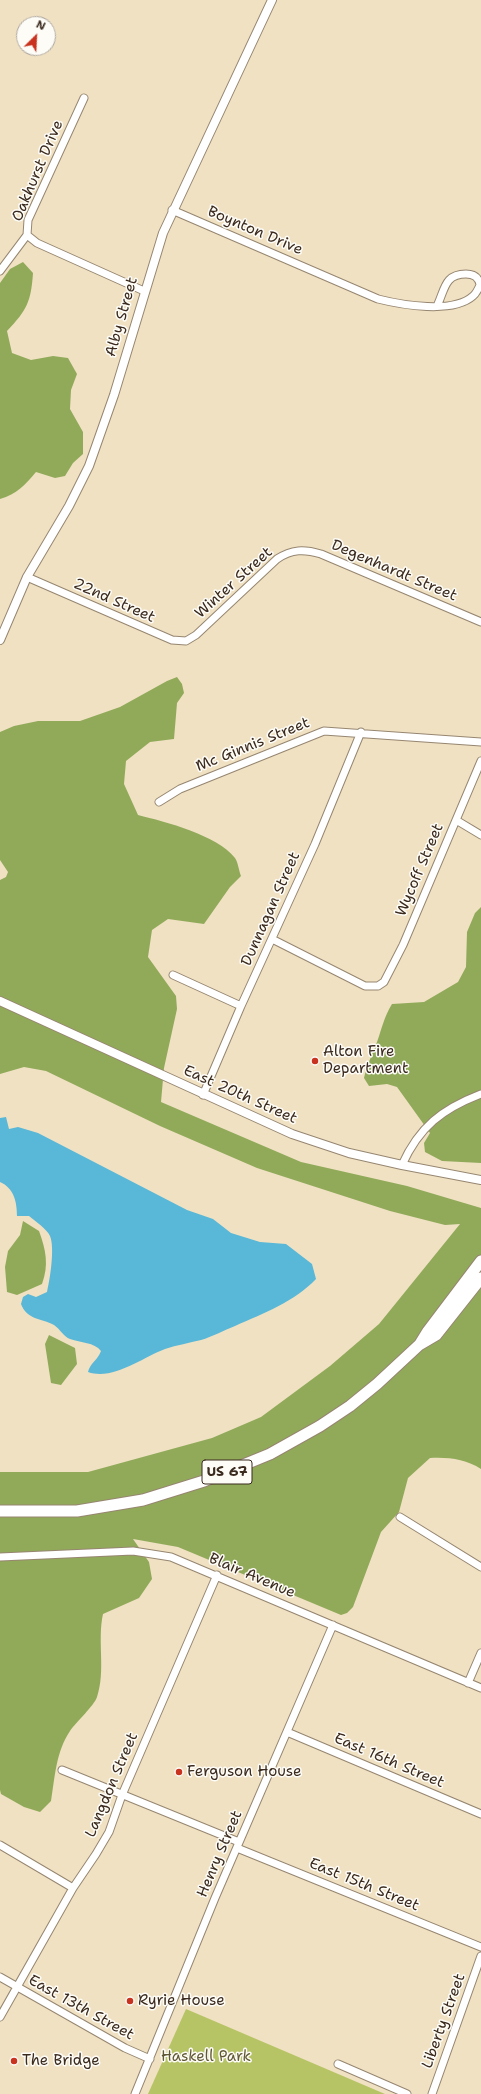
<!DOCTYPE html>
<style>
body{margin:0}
#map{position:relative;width:481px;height:2094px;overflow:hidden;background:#f0e1c3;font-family:"Shantell Sans",sans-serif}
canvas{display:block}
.north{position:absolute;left:16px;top:16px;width:40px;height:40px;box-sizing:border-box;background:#fdfcf7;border:1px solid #afa8a0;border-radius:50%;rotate:24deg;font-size:11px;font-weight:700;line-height:16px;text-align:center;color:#3b2a1e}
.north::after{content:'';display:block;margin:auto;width:14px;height:18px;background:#c8321e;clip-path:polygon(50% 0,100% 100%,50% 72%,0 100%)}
</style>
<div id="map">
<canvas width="481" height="2094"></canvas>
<div class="north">N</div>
</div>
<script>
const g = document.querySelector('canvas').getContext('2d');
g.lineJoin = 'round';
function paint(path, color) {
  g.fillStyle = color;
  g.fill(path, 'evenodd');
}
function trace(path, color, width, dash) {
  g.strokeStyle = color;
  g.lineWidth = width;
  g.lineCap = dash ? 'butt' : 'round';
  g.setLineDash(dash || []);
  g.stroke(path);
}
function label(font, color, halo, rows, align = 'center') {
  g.font = font + ' "Shantell Sans",sans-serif';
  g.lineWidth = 3;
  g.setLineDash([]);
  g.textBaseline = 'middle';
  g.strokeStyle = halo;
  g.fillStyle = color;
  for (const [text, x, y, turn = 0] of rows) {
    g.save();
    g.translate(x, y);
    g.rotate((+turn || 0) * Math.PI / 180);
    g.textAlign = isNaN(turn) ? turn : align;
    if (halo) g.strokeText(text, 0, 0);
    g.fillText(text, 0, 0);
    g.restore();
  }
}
paint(new Path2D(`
 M186,2009L385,2094H148Z`), '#b7c465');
paint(new Path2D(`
 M23,262L33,273C31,302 27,310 7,331L12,353L31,360L53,356L68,358L77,374L71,390L70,409L83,432V454L73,463L65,476L55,478L36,472C25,485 17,494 0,499V283L10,269Z
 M177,677L182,684L184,693L177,703L174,739L150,742L126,761L124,784L138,815C166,822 217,835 235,858C238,862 239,871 241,876L230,887L204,924L168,919L152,930L148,957L176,996L177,1009L164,1068L161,1102L301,1162L407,1186L481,1208V1469C466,1459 448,1457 430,1458L408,1478L399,1512L381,1532L353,1607L347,1613L341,1615L178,1547L133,1539L149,1562L152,1579L139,1598L103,1614C97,1641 106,1670 97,1697C94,1706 77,1721 70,1731C56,1752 55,1776 51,1801L40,1812L24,1807L1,1794L0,1790V1472H88L212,1438L261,1417L330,1366L379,1324L460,1224L445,1225L390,1211L257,1168L160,1126L46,1071L24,1067L0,1074V880L6,877L8,872L0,860V732L14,726L38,721H80L120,707L167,681Z
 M481,907V1163L442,1161L425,1152L424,1143L430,1133L397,1087L387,1084L369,1086L364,1078C367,1065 372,1055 377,1042C382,1028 384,1017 392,1004L424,1002L458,982L466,967L467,932L475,913Z
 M23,1221L39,1231C46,1250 49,1265 42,1284L17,1295L7,1292L5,1267L8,1251L20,1235Z
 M49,1335L75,1348L77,1364L61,1385L51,1383L45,1344Z`), '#91aa5a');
paint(new Path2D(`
 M6,1117L9,1129L18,1127L38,1133L187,1210L213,1219L231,1233L260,1242L286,1244L312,1264L316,1279C294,1302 264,1313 235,1326C224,1330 212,1337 201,1340C189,1343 177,1345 165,1349C143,1357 113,1381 88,1372C90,1363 98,1360 101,1351C94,1342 81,1343 70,1339C64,1337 60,1329 54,1325C41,1318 27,1320 21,1304L23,1297L28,1294L36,1297L47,1292C50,1279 55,1248 50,1236C47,1229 35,1221 29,1216H17C17,1202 14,1188 0,1182V1118Z`), '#59b7d7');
const minor = new Path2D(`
 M172,210L378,299C402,305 453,314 473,296C477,293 479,287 481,283
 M27,235L37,243L144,291
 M0,271L27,235L28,220L84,98
 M437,306C445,290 444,274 466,274C474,274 478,277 480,284
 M27,577L172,640L186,641L196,635L277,559C292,549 304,549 321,554L481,622
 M159,802L180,789L324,731L481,742
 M456,820L481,835
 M272,939L365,986H378L384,982L403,945L481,761
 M173,975L241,1006
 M203,1095L241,1006L315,844L361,732
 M402,1165C419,1127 442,1109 481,1094
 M400,1517L481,1567
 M0,1557L133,1551L171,1557L481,1688
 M468,1683L481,1653
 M287,1732L481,1814
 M62,1770L239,1842
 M0,1845L73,1888
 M237,1848L481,1947
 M0,1977L125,2048L150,2059
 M0,2017L73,1888L96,1854L109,1832L122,1795L217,1575
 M338,2064L407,2094
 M135,2094L215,1898L333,1625
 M432,2094L481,1956`);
const tertiary = new Path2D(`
 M0,640L27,577L69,506L89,466L114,395L163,233L272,0
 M0,1001L292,1134L349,1153L402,1165L481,1180`);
const trunk = new Path2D(`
 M420,1344L428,1331L481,1261
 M0,1511H77L143,1500L204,1481L270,1454L320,1426L350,1406L377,1384L419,1345L436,1335L481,1278`);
trace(minor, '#968670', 9);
trace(tertiary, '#968670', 10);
trace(trunk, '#968670', 13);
trace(minor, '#fff', 7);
trace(tertiary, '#fff', 8);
trace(trunk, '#fff', 11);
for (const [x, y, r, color] of [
 [315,1061,4,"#c8321e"],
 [179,1772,4,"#c8321e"],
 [130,2001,4,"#c8321e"],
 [14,2061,4,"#c8321e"]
]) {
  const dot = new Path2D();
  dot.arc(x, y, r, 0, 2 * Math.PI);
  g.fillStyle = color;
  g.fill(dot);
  trace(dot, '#fdfcf7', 1.5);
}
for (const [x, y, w] of [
 [227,1472,50]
]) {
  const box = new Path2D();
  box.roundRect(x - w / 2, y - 12, w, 24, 3);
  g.fillStyle = '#fdfcf7';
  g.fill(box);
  trace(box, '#3b2a1e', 1);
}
label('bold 14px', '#3b2a1e', null, [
 ["US 67",227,1472]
]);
label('15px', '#3b2a1e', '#fdfcf7', [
 ["Oakhurst Drive",38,171,-67],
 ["Boynton Drive",255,231,23],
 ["Alby Street",122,317,-74],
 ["Degenhardt Street",394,571,23],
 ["Winter Street",234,583,-42],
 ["22nd Street",114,601,24],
 ["Mc Ginnis Street",253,745,-22],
 ["Wycoff Street",420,870,-67],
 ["Dunnagan Street",271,909,-66],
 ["East 20th Street",240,1095,24],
 ["Blair Avenue",252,1576,23],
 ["East 16th Street",389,1761,23],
 ["Langdon Street",112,1785,-67],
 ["Henry Street",220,1854,-67],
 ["East 15th Street",364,1885,22],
 ["East 13th Street",81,2008,29],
 ["Liberty Street",444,2021,-70]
]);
label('15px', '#3b2a1e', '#fdfcf7', [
 ["Alton Fire",323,1052],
 ["Department",323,1069],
 ["Ferguson House",187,1772],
 ["Ryrie House",138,2001],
 ["The Bridge",22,2061]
], 'left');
label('15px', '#605833', '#fdfcf7', [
 ["Haskell Park",206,2057]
]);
</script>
